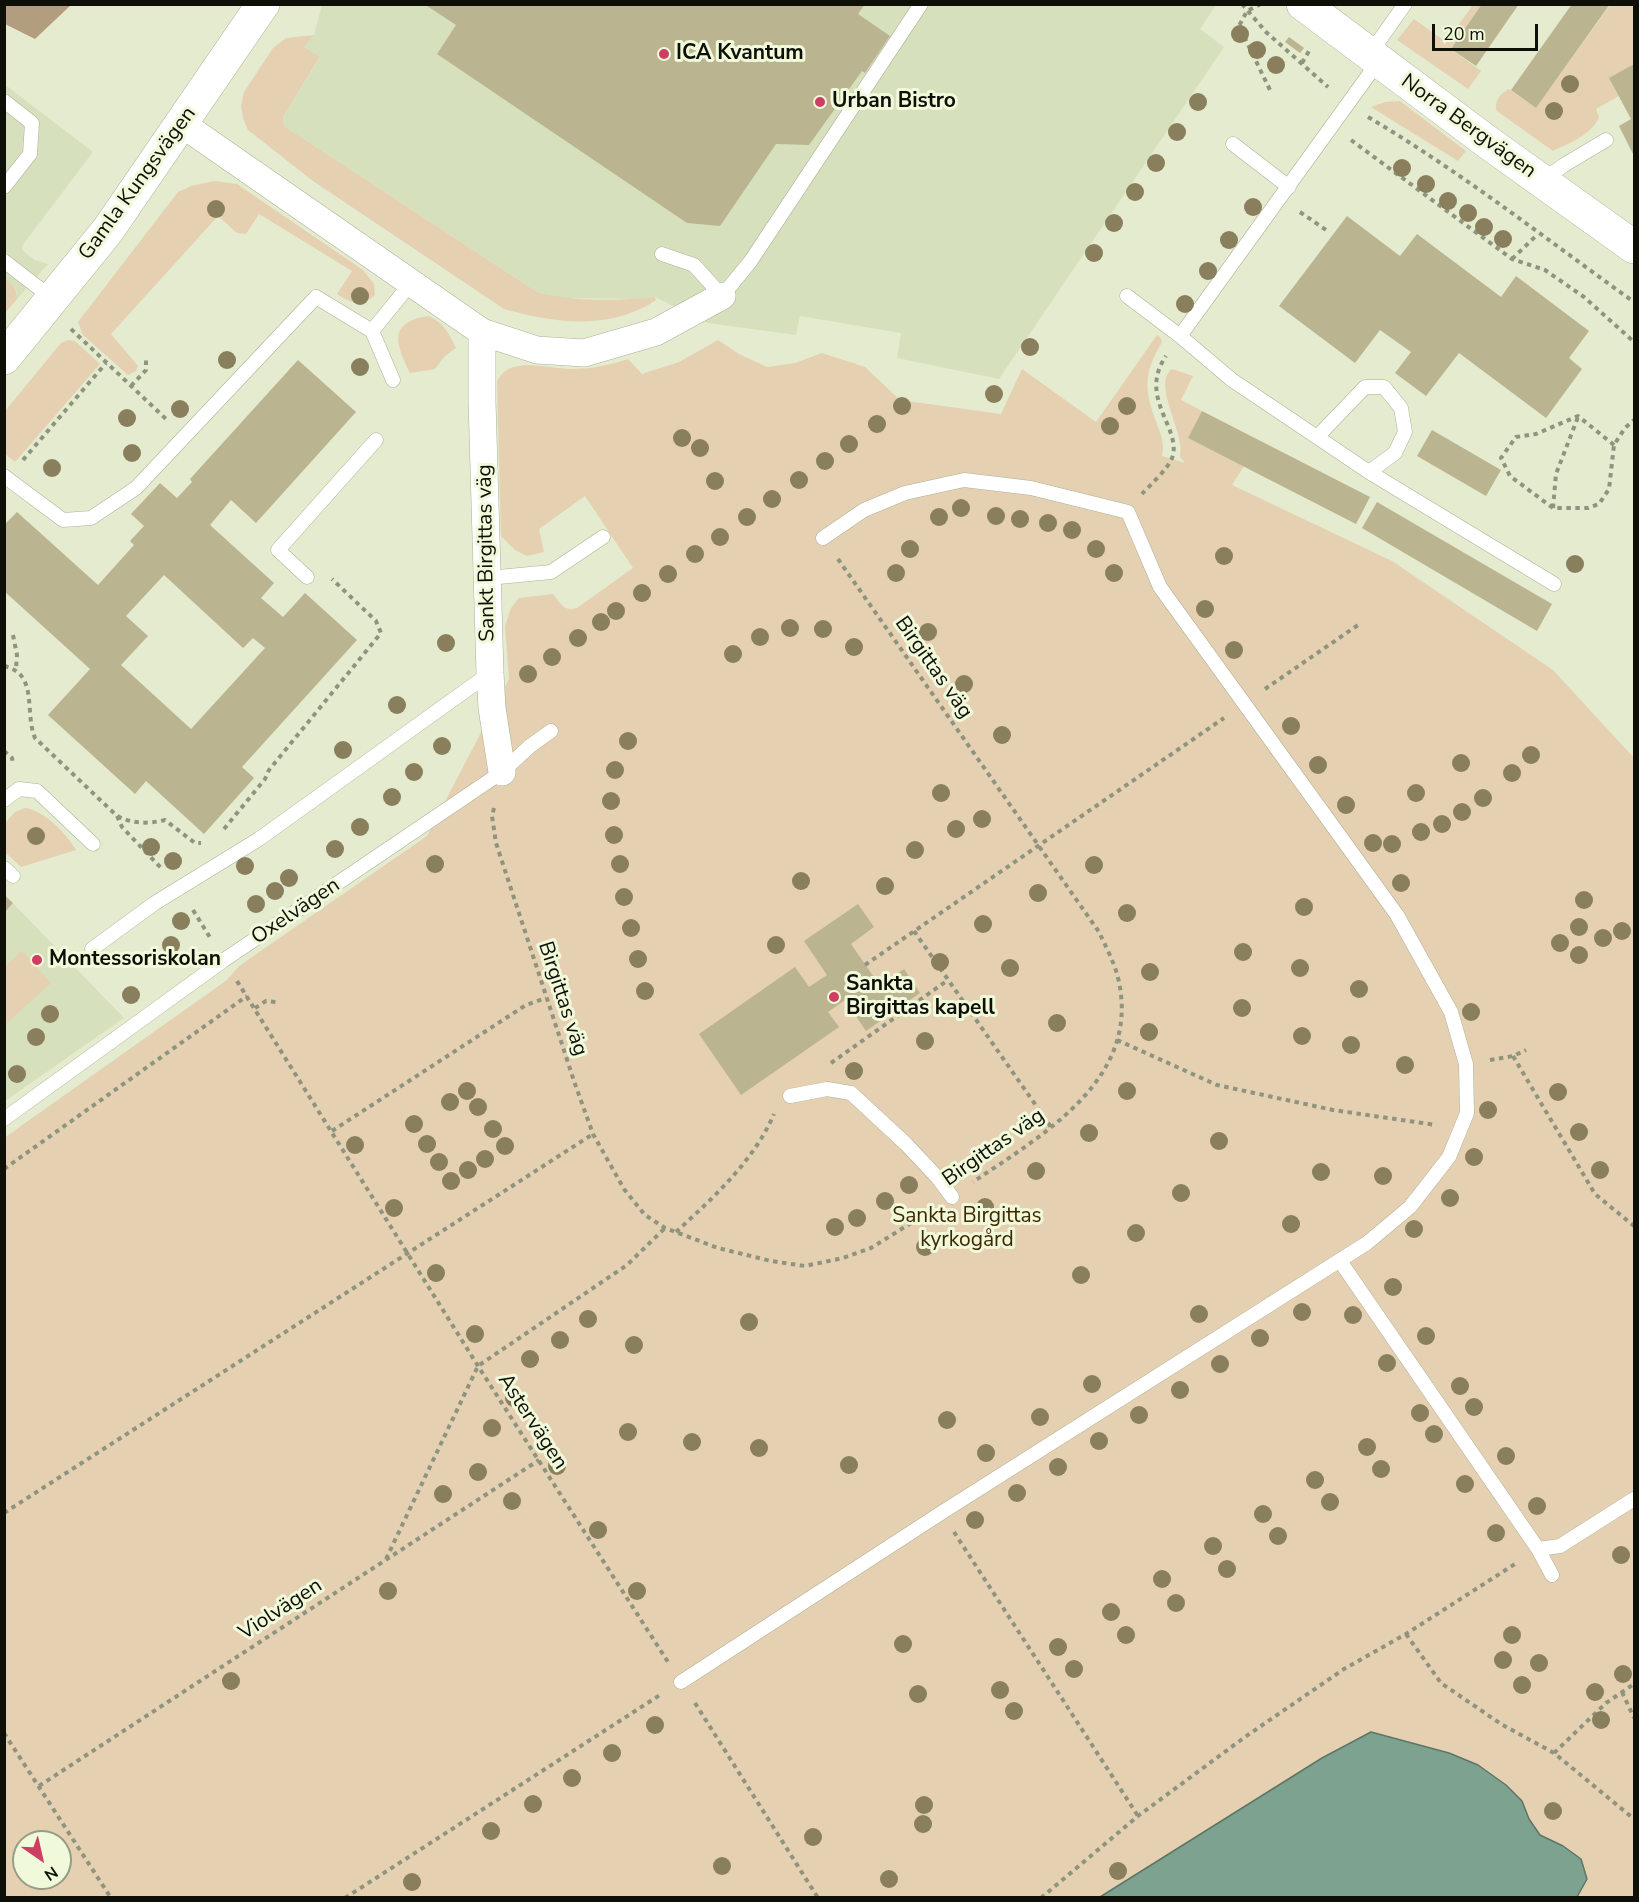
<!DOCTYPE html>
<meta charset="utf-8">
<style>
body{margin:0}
#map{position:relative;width:1639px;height:1902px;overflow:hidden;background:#e4ebce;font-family:"Nunito Sans",sans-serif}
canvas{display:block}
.frame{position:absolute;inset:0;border:6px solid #0e1007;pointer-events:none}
.north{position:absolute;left:12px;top:1830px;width:60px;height:60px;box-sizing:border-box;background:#f1f9db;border:2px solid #969c86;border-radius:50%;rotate:146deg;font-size:16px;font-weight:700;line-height:24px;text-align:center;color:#0e1007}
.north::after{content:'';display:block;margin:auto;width:21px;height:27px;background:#cd3e63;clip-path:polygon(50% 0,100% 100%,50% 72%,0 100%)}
.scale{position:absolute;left:1432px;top:24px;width:106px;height:27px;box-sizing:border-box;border:3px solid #0e1007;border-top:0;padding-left:8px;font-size:18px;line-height:21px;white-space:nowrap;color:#0e1007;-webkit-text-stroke:4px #f1f9db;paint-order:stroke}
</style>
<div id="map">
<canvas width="1639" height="1902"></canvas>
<div class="frame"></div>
<div class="north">N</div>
<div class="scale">20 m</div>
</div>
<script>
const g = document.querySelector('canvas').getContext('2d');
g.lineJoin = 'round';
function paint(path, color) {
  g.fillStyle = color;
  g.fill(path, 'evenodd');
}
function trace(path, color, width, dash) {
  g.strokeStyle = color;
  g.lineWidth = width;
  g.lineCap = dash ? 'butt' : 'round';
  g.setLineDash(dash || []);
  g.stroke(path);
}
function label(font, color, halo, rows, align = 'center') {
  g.font = font + ' "Nunito Sans",sans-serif';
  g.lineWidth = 6;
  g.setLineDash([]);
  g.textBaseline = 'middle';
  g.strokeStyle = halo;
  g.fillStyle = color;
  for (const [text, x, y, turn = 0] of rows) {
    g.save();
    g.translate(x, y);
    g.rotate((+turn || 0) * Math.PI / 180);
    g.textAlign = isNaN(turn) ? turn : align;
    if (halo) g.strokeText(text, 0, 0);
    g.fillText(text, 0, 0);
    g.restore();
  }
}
paint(new Path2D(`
 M1212,4L1215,7L1200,29L1224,47L999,379L897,358L901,333L800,316L796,335L708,323L655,297L635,299L561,298L537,292L284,126L283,117L320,58L304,47L314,35L322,5Z
 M4,84L93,152L22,246L23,251L35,260L48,264L17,299V291L5,279Z
 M5,895L124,1018L5,1101Z`), '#d7e0bc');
paint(new Path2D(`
 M1473,5H1482L1451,49L1481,71L1468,89L1397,40L1414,19L1446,42Z
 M1610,5H1634V64L1610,78L1619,96L1596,109L1599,117C1592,135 1569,143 1553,151L1497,111C1493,102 1501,93 1509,89L1536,108Z
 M314,35L304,47L320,57L283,117L284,126L537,292C575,302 617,301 655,297L656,300C610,331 554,323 504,309L313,181L248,130L243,118L241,106L244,92L273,48L286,38Z
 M1400,101L1466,151L1458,161L1371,107L1385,102Z
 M214,181L237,184L363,270L374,284L375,295C361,308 351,303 337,294L352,271L259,214L246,234L237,233L218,216L111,334L138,366L136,371L128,375L83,335L78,322L178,192L191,186Z
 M5,279C13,284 17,289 17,299L5,313Z
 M428,316C443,322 449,333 456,348L444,357L435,369L410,373C397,345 386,323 428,316Z
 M1157,335L1160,337L1162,342C1143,374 1144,390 1157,424C1161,435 1165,444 1162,456L1185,463L1180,457C1186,432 1151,385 1172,369L1193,376L1181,400L1202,411L1188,438L1244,466L1232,485L1392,561L1553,670L1634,758V1897H5L4,1138L227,980L239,966L427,836L509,679L505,626L511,608L519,598L553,594C561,604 564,612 577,608L633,568L585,496L539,529L544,552L527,556L515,550L501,536L497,382C509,354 549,370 573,369C592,369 610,365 628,359L642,374L679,362L718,340L739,354L767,367L795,363L822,353L865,367L900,400L1001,414L1022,369L1096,422ZM24,1842H60V1878H24Z
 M68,340L75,341L100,364L15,462L5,454V411L61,343Z
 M25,808C45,811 66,833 76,850L21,867L5,852V823L15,812Z
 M22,951L51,983L5,1025V967Z`), '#e6d0b2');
paint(new Path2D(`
 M4,5L5,4L71,5L35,39L5,24Z`), '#b39d7f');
const water = new Path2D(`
 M1371,1732L1449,1753L1478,1765L1506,1785L1522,1801L1529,1819L1540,1835L1563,1846L1581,1859L1587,1879L1577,1897H1100L1322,1758Z`);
paint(water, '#7da28f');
trace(water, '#5c7666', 1.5);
paint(new Path2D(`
 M424,4H865L858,14L890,36L865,73L862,71L809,145L776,144L720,226L687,223L437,54L456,25Z
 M1482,4H1519L1476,66L1451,49Z
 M1572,4H1610L1536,108L1511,90Z
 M1289,37L1304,48L1300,53L1285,42Z
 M1634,64V156L1619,126L1631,119L1609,78Z
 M1347,216L1400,256L1417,234L1501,297L1516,276L1589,331L1569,358L1582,369L1546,418L1459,353L1426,396L1395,373L1411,352L1380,330L1355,363L1279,306Z
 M298,360L356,412L256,523L231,500L210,525L274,583L261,598L283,617L305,593L357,640L242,767L254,778L204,834L146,781L135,794L48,715L90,669L4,591V525L17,512L98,585L134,545L130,541L144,526L131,514L160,483L177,498L192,482L190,479ZM164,575L243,648L253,638L265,648L191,729L121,665L148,636L126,616Z
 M1202,411L1370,497L1356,524L1188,438Z
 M1432,430L1501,470L1486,496L1417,456Z
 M1377,502L1552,604L1537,631L1362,528Z
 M4,895L13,903L4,913Z
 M858,904L874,927L851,944L880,986L904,969L920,993L866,1031L845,1000L828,1012L839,1027L741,1095L699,1034L795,967L809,987L827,975L804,941Z`), '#bbb490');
const lane = new Path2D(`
 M1369,55L1405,4
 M4,101L32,123L30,154L4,187
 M1233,144L1289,187
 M1542,181L1564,165L1606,140
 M662,254L694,265L722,296L750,262L921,4
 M4,261L53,299
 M1127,296L1180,336L1232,380L1369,472L1554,584
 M372,331L393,380
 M1180,336L1378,62
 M1317,437L1365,387H1384L1401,408L1405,432L1395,453L1369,472
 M4,476L63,520L91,518L136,488L316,297L372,331L411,283
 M307,577L278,550L376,440
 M488,578L551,572L603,537
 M4,800L19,789L37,791L93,844
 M4,868L13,876
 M92,949L155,903L259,839L490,673
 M790,1096L827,1089L851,1093L906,1144L938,1178L952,1197
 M4,1119L224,960L502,772L530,746L551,731
 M1340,1261L1538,1549L1552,1575
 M1538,1549L1560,1546L1634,1499
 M681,1682L941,1513L1367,1243L1410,1207L1449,1157L1467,1113L1466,1064L1451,1012L1397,915L1160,587L1128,512L1031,488L964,480L905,493L864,510L823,538`);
const street = new Path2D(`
 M182,124L482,332L537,350L584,353L656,332L722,296
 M482,332V401L490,673L492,708L502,772`);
const secondary = new Path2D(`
 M1303,4L1486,141L1634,247
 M4,358L108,230L263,4`);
trace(lane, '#abb297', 15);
trace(street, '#abb297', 28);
trace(secondary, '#abb297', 34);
trace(new Path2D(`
 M1242,4L1266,32L1328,87
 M1261,4L1247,11L1239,26L1270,90
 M1302,63L1309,51
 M1368,117C1461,172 1546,239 1634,302
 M1351,140L1512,259L1545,270L1584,297L1634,342
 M1300,212L1329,232
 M1512,259L1538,234
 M71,329L166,419
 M131,386L146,370V360
 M1614,445L1578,416L1536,434L1516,437L1501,458L1510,476L1553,508H1588L1599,504L1609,489L1614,445L1625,428L1634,420
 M23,460L106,363
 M1142,494C1150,485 1168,469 1172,458C1183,429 1137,398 1166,356
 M1553,508L1556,474L1578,417
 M838,559L1099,932C1105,945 1113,960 1117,974C1145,1077 1044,1134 973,1182
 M13,635L17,655L16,669
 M4,666C39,674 24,712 35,738L117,816C133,824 148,824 165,820L195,843H201
 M1265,689L1361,623
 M4,751L12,758L13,765
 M494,808L492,816L496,843L575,1084L593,1134L624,1189L645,1215L665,1228L718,1248L771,1261L805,1266L843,1258L871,1248L932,1210
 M117,816L122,827L163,870
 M224,829L265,779L269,770L381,633L376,621L332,579
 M193,910L211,939
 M914,931L1051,1127
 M865,965L1224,718
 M237,981L478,1366L668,1662
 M255,1008L266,1001L276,1002
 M1117,1040L1217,1085L1333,1110L1436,1125
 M1513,1056L1595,1194L1634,1226
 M1490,1060L1513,1056L1526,1050
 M831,1063L948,980
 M332,1131L526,1005L546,998
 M4,1169L247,996
 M676,1232C714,1197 753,1162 774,1114
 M4,1513L593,1134
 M954,1532L1138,1816
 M386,1559L478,1366L627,1265L665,1228
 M1406,1634L1441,1683L1501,1724L1554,1753L1634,1819
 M1622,1692L1634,1718
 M695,1703L818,1898
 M4,1733L111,1898
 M1554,1753L1606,1703L1634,1684
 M39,1786L539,1460
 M345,1898L660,1695
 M1041,1898L1138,1816L1245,1737L1344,1669L1406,1634L1518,1562`), '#8f947f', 4, [4.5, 4.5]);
trace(lane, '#fff', 14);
trace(street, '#fff', 27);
trace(secondary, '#fff', 33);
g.fillStyle = '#897f5d';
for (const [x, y] of [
 [1240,34],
 [1257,50],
 [1276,65],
 [1570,84],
 [1198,102],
 [1554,111],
 [1177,132],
 [1156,163],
 [1402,168],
 [1426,184],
 [1135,192],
 [1448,201],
 [1253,207],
 [216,209],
 [1468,213],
 [1114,223],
 [1484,227],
 [1503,239],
 [1229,240],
 [1094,253],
 [1208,271],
 [360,296],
 [1185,304],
 [1030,347],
 [227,360],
 [360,367],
 [994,394],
 [902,406],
 [1127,406],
 [180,409],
 [127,418],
 [877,424],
 [1110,426],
 [682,438],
 [849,444],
 [700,448],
 [132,453],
 [825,461],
 [52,468],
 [799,480],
 [715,481],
 [772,499],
 [961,508],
 [996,516],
 [747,517],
 [939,517],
 [1020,519],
 [1048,523],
 [1072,530],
 [720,537],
 [910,549],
 [1096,549],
 [695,554],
 [1224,556],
 [1575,564],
 [896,573],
 [1114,573],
 [668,574],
 [642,593],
 [1205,609],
 [616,611],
 [601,622],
 [790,628],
 [823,629],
 [928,632],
 [760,637],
 [578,638],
 [446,643],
 [854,647],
 [1234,650],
 [733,654],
 [552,657],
 [528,674],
 [964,684],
 [397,705],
 [1291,726],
 [1002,735],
 [628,741],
 [442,746],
 [343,750],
 [1531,755],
 [1461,763],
 [1318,765],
 [615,770],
 [414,772],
 [1512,773],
 [941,793],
 [1416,793],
 [392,797],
 [1483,798],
 [611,801],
 [1346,805],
 [1462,812],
 [982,819],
 [1442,824],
 [360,827],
 [956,829],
 [1421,832],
 [614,835],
 [36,836],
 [1373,843],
 [1392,844],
 [151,847],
 [335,849],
 [915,850],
 [173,861],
 [435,864],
 [620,864],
 [1094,865],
 [245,866],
 [289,878],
 [801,881],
 [1401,883],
 [885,886],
 [275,891],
 [1038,893],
 [624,897],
 [1584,900],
 [256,904],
 [1304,907],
 [1127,913],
 [181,921],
 [983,924],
 [1579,927],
 [631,928],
 [1622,931],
 [1603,938],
 [1560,943],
 [171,945],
 [776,945],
 [1243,952],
 [1579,955],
 [638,959],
 [940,962],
 [1010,968],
 [1300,968],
 [1150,972],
 [1359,989],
 [645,991],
 [131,995],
 [1242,1008],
 [1471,1012],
 [50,1014],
 [1057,1023],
 [1149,1032],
 [1302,1036],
 [36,1037],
 [925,1041],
 [1351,1045],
 [1405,1065],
 [854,1071],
 [17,1074],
 [467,1091],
 [1127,1091],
 [1558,1092],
 [450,1102],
 [478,1107],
 [1488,1110],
 [414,1124],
 [493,1129],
 [1579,1132],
 [1089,1133],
 [1219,1141],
 [427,1144],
 [355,1145],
 [505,1146],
 [1474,1157],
 [485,1159],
 [439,1162],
 [468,1170],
 [1600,1170],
 [1036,1171],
 [1321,1172],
 [1383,1176],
 [451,1181],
 [909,1185],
 [1181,1193],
 [1450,1198],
 [885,1201],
 [985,1207],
 [394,1208],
 [857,1218],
 [1291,1224],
 [835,1227],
 [1414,1229],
 [1136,1233],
 [925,1247],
 [436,1273],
 [1081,1275],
 [1393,1287],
 [1302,1312],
 [1199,1314],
 [1353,1315],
 [588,1319],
 [749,1322],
 [475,1334],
 [1426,1336],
 [1260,1338],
 [560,1340],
 [634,1345],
 [530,1359],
 [1387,1363],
 [1220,1364],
 [1092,1384],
 [1460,1386],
 [1180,1390],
 [514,1398],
 [1474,1407],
 [1420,1413],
 [1139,1415],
 [1040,1417],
 [947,1420],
 [492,1428],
 [628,1432],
 [1434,1434],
 [1099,1441],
 [692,1442],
 [1367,1447],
 [759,1448],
 [986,1453],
 [1506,1456],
 [849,1465],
 [557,1466],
 [1058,1467],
 [1381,1469],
 [478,1472],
 [1315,1480],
 [1465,1484],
 [1017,1493],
 [443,1494],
 [512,1501],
 [1330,1502],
 [1537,1506],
 [1263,1514],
 [975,1520],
 [598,1530],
 [1496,1533],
 [1278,1536],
 [1213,1546],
 [1621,1555],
 [1227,1569],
 [1162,1579],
 [388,1591],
 [637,1591],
 [1176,1603],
 [1111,1612],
 [1126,1635],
 [1512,1635],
 [903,1644],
 [1058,1647],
 [1503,1660],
 [1539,1663],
 [1074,1669],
 [1623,1674],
 [231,1681],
 [1522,1685],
 [1000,1690],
 [1595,1692],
 [918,1694],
 [1014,1711],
 [1601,1720],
 [655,1725],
 [612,1753],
 [572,1778],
 [533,1804],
 [924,1805],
 [1553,1811],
 [923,1824],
 [491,1831],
 [813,1837],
 [722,1866],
 [1118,1871],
 [889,1879],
 [412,1882]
]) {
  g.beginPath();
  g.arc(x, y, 9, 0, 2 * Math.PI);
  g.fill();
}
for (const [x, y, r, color] of [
 [664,54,6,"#cd3e63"],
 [820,102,6,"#cd3e63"],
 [37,960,6,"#cd3e63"],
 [834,997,6,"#cd3e63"]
]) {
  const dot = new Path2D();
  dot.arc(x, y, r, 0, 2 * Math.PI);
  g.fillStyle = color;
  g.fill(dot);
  trace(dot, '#f1f9db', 2);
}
label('bold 21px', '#0e1007', '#f1f9db', [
 ["ICA Kvantum",676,54],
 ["Urban Bistro",832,102],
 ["Montessoriskolan",49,960],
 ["Sankta",846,985],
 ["Birgittas kapell",846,1009]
], 'left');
label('21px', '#0e1007', '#f1f9db', [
 ["Norra Bergvägen",1468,127,36],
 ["Gamla Kungsvägen",138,184,-54],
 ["Sankt Birgittas väg",487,553,-91],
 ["Birgittas väg",933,668,55],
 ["Oxelvägen",296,912,-34],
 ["Birgittas väg",562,999,72],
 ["Birgittas väg",994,1148,-35],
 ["Astervägen",532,1422,57],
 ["Violvägen",281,1610,-33]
]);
label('21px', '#3f2700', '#f1f9db', [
 ["Sankta Birgittas",967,1217],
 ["kyrkogård",967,1241]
]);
</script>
